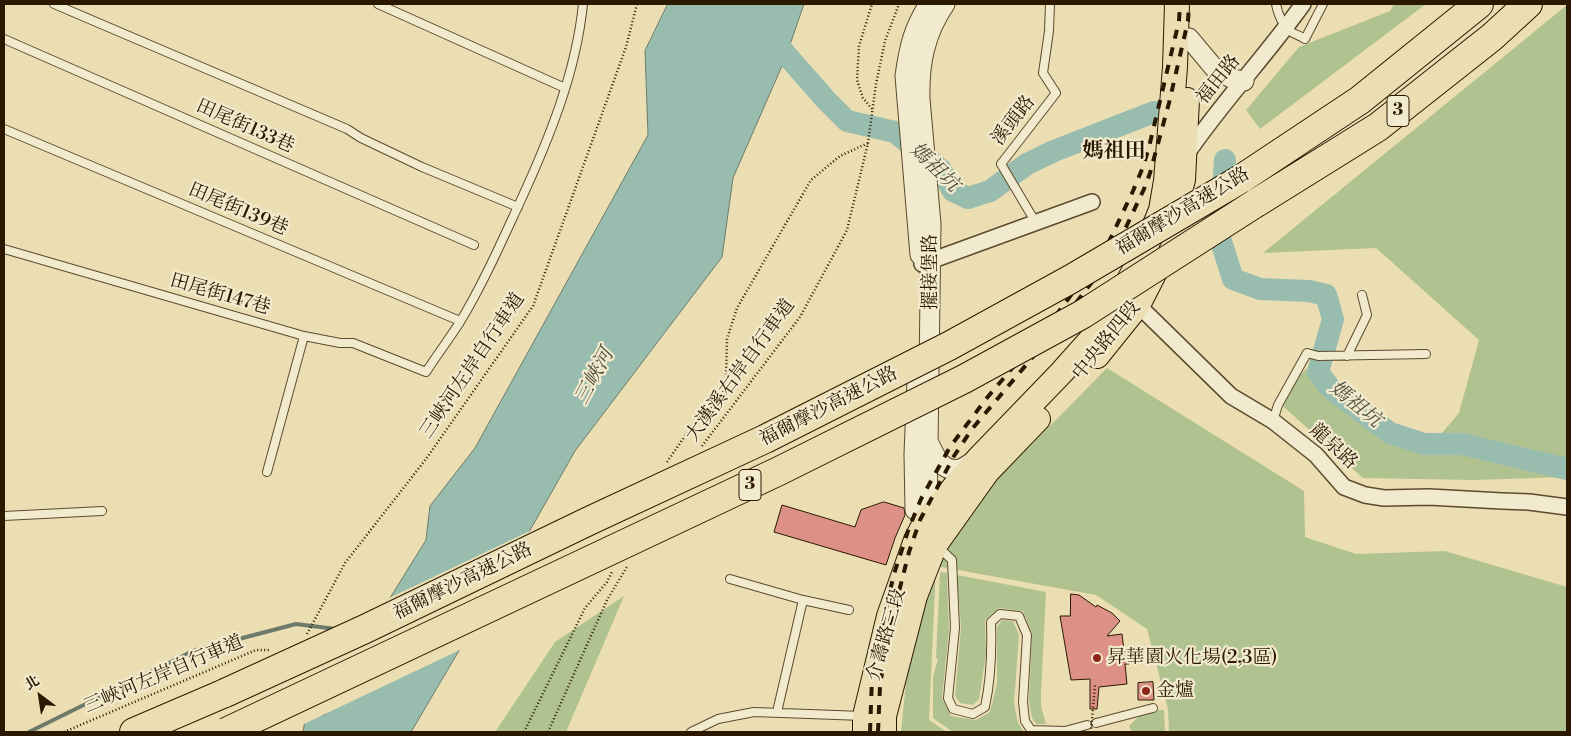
<!DOCTYPE html>
<meta charset="utf-8">
<style>
body{margin:0}
#map{position:relative;width:1571px;height:736px;overflow:hidden;background:#ebdeb3;font-family:"Libre Bodoni","Noto Serif TC",serif}
canvas{display:block}
.frame{position:absolute;inset:0;border:5px solid #2b1801;pointer-events:none}
.north{position:absolute;left:15px;top:671px;width:50px;height:50px;-webkit-text-stroke:4px #f2eace;paint-order:stroke;rotate:329deg;font-size:14px;font-weight:700;line-height:20px;text-align:center;color:#2b1801}
.north::after{content:'';display:block;margin:auto;width:18px;height:22px;background:#2b1801;clip-path:polygon(50% 0,100% 100%,50% 72%,0 100%)}
</style>
<div id="map">
<canvas width="1571" height="736"></canvas>
<div class="frame"></div>
<div class="north">北</div>
</div>
<script>
const g = document.querySelector('canvas').getContext('2d');
g.lineJoin = 'round';
function paint(path, color) {
  g.fillStyle = color;
  g.fill(path, 'evenodd');
}
function trace(path, color, width, dash) {
  g.strokeStyle = color;
  g.lineWidth = width;
  g.lineCap = dash ? 'butt' : 'round';
  g.setLineDash(dash || []);
  g.stroke(path);
}
function label(font, color, halo, rows, align = 'center') {
  g.font = font + ' "Libre Bodoni","Noto Serif TC",serif';
  g.lineWidth = 4.5;
  g.setLineDash([]);
  g.textBaseline = 'middle';
  g.strokeStyle = halo;
  g.fillStyle = color;
  for (const [text, x, y, turn = 0] of rows) {
    g.save();
    g.translate(x, y);
    g.rotate((+turn || 0) * Math.PI / 180);
    g.textAlign = isNaN(turn) ? turn : align;
    if (halo) g.strokeText(text, 0, 0);
    g.fillText(text, 0, 0);
    g.restore();
  }
}
paint(new Path2D(`
 M1394,4H1426L1260,129L1246,110L1299,47L1390,11Z
 M1567,5V477L1475,480L1363,478L1276,400L1306,369L1355,417L1424,454L1459,413L1479,340L1376,248L1263,253Z
 M1107,368L1304,491L1305,537L1356,554L1445,551L1567,587V732H1169L1168,709L1147,629L1096,595L936,566L929,720L947,732H901L906,683L920,600L938,551L994,483Z
 M940,572L947,573L949,629L942,698L951,716L976,720L990,712L997,684V627L1002,620L1013,621L1019,635L1014,703L1018,723L1024,732H953L933,718V677L938,659L936,658Z
 M957,575L1046,592L1041,694V706L1046,724H1036L1032,718L1029,701L1032,633L1023,611L999,608L985,620L986,654L979,699L973,705L960,703L955,696L961,628Z
 M624,596L566,732H495L555,642Z
 M1159,710H1164L1165,732H1132L1129,726L1140,715Z`), '#b1c291');
const water = new Path2D(`
 M668,4H804L785,59L733,178L722,257L575,451L529,532L411,732H303L305,720L326,714L372,627L426,540L430,506L475,448L648,135L645,51Z`);
paint(water, '#98bcae');
trace(water, '#6c7a69', 1);
paint(new Path2D(`
 M534,529L464,648L302,725L304,718L324,712L370,626L385,600Z`), '#ebdeb3');
trace(new Path2D(`
 M29,732L193,651L296,624L336,629`), '#6c7a69', 4);
trace(new Path2D(`
 M768,34L826,100L847,121L895,132L941,170L953,191L968,198L990,191L1027,164L1054,151L1154,112
 M1225,160L1220,238L1233,279L1260,289L1309,291L1326,295L1333,319L1318,372L1330,388L1390,433L1424,444H1462L1567,469`), '#98bcae', 22);
const building = new Path2D(`
 M884,502L904,508L905,515L895,538L886,565L774,532L782,505L855,527L861,510Z
 M1071,594L1079,595L1096,607L1097,605L1112,613L1120,621L1107,636L1122,634L1124,651L1127,652L1129,664H1125L1127,684L1099,687L1097,709H1090V679L1071,680L1060,616H1070Z
 M1153,682L1154,700H1138V683Z`);
paint(building, '#dd9186');
trace(building, '#2b1801', 1);
const service = new Path2D(`
 M54,4L347,129L361,138L422,167L518,207
 M378,4L565,88
 M1276,4C1278,15 1283,26 1293,33C1297,35 1301,36 1305,39L1323,4
 M4,39L474,245
 M4,129L460,321
 M1036,223L1001,164L1056,93L1043,73L1049,31L1050,4
 M4,249L304,336L340,343H353L426,372C437,355 449,339 460,322C483,284 501,243 520,202C549,139 576,73 583,4
 M1347,356L1367,315L1362,295
 M1273,421L1278,405L1307,353L1318,356L1426,354
 M267,472L304,336
 M4,516L102,511
 M937,546L952,560L955,628L948,698L953,709L973,714L985,707C991,679 992,651 991,622L1000,614L1019,616L1027,635L1023,702L1025,721L1031,730L1065,731L1087,725
 M730,579L803,600L849,610
 M777,712L803,600
 M1096,723L1153,708
 M691,732L718,719L754,712L863,716`);
const minor = new Path2D(`
 M1186,155C1222,102 1266,56 1303,4
 M922,264L1092,202
 M1131,303L1138,305L1231,396L1273,421L1316,455L1344,487L1365,495L1384,498L1429,497L1502,501L1529,502L1567,507`);
const tertiary = new Path2D(`
 M1189,38L1215,69L1233,79L1244,81
 M920,255L905,76C909,47 913,29 929,4
 M929,443C935,456 942,473 960,469C966,467 973,461 978,458
 M915,510L914,454L918,357
 M929,524L927,519L931,224L920,99C919,64 925,33 945,4`);
const primary = new Path2D(`
 M1173,215L1183,180L1187,100
 M1097,356L1138,305L1160,262
 M865,732V716L889,616L916,540L927,519L979,458L1062,372L1095,335L1119,299L1143,254L1161,210L1166,181L1175,67L1177,4
 M884,732V716L915,596L935,545L987,472L1038,419`);
const motorway = new Path2D(`
 M1241,179L1360,100L1479,4
 M1256,203L1378,127L1492,37L1528,4
 M134,732L225,693`);
trace(service, '#5b4a2e', 10);
trace(minor, '#5b4a2e', 18);
trace(tertiary, '#5b4a2e', 21);
trace(primary, '#2b1801', 26);
trace(motorway, '#2b1801', 30);
trace(new Path2D(`
 M872,109L863,98L857,80L859,46L872,4
 M702,446L800,317L847,230L868,143L876,84L885,41L899,4
 M667,462L692,426L722,398L726,381L727,339L737,308L811,180L840,156L868,143
 M307,634L345,563L426,459L533,306L626,47L637,4
 M64,732L256,650H271
 M524,732L585,608L607,582L612,572
 M548,732L607,600L628,565`), '#2b1801', 2.5, [1, 2.5]);
trace(service, '#f2eace', 8);
trace(minor, '#f2eace', 15);
trace(tertiary, '#f2eace', 19);
trace(primary, '#ebdeb3', 24);
trace(motorway, '#ebdeb3', 28);
trace(new Path2D(`
 M870,732L872,678L879,638L894,574L909,528L921,499L950,447L986,399L1048,326L1106,248L1133,191L1143,167L1149,147L1179,21L1180,4
 M878,732L880,686L887,639L909,552L920,520L954,456L972,429L1048,339L1092,282L1119,242L1144,189L1150,173L1169,103L1188,21L1189,4`), '#2b1801', 4, [9, 9]);
const motorwayBridge = new Path2D(`
 M225,693L365,629L591,520L765,439L949,346L1071,279L1241,179
 M226,732L779,471L964,379L1083,314L1256,203`);
trace(motorwayBridge, '#2b1801', 30, []);
trace(new Path2D(`
 M1091,732L1095,685`), '#2b1801', 2.5, [1, 2.5]);
trace(motorwayBridge, '#ebdeb3', 28);
for (const [x, y, r, color] of [
 [1097,658,5,"#8f2418"],
 [1146,691,5,"#8f2418"]
]) {
  const dot = new Path2D();
  dot.arc(x, y, r, 0, 2 * Math.PI);
  g.fillStyle = color;
  g.fill(dot);
  trace(dot, '#f2eace', 2);
}
for (const [x, y, w] of [
 [1398,111,22],
 [750,485,22]
]) {
  const box = new Path2D();
  box.roundRect(x - w / 2, y - 15.5, w, 31, 4);
  g.fillStyle = '#f2eace';
  g.fill(box);
  trace(box, '#2b1801', 1);
}
label('bold 18px', '#2b1801', null, [
 ["3",1398,111],
 ["3",750,485]
]);
label('19px', '#2b1801', '#f2eace', [
 ["福田路",1219,80,-51],
 ["溪頭路",1014,121,-52],
 ["田尾街133巷",245,127,24],
 ["田尾街139巷",238,210,23],
 ["福爾摩沙高速公路",1183,212,-31],
 ["擺接堡路",931,272,-90],
 ["田尾街147巷",220,295,16],
 ["中央路四段",1107,341,-51],
 ["三峽河左岸自行車道",473,366,-56],
 ["大漢溪右岸自行車道",741,371,-54],
 ["福爾摩沙高速公路",829,407,-27],
 ["龍泉路",1333,447,43],
 ["福爾摩沙高速公路",463,582,-26],
 ["介壽路三段",887,635,-74],
 ["三峽河左岸自行車道",164,675,-23]
]);
label('19px', '#2b1801', '#f2eace', [
 ["昇華園火化場(2,3區)",1107,658],
 ["金爐",1156,691]
], 'left');
label('italic 20px', '#51513e', '#f2eace', [
 ["媽祖坑",934,168,44],
 ["三峽河",595,377,-62],
 ["媽祖坑",1355,405,39]
]);
label('bold 21px', '#2b1801', '#f2eace', [
 ["媽祖田",1114,152]
]);
</script>
